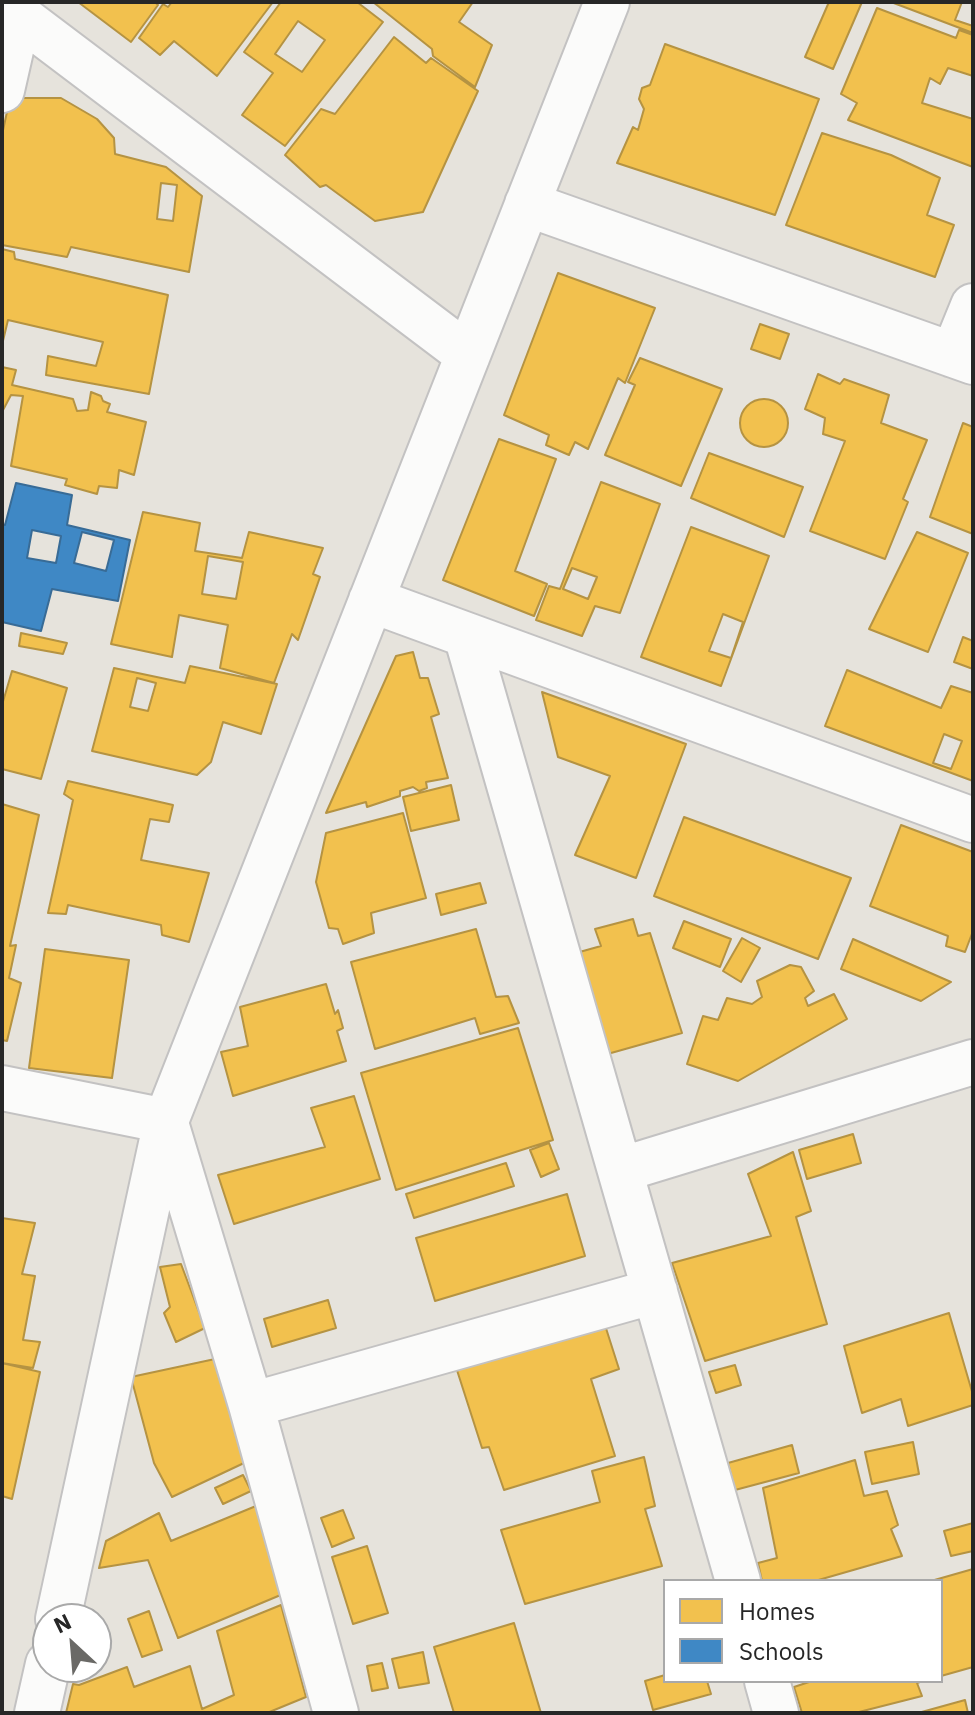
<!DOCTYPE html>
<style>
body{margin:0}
#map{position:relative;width:975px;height:1715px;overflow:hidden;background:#e6e3dc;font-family:"IBM Plex Sans",sans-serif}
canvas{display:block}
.frame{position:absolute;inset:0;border:4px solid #272727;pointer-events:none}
.legend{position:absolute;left:663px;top:1579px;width:280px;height:104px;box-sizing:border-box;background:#fff;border:2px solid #a9a9a9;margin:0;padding:10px 14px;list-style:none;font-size:24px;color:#272727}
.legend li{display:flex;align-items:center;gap:16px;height:40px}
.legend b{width:40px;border:2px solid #a9a9a9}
.north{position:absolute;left:32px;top:1603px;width:80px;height:80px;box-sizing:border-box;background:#fff;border:2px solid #a9a9a9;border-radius:50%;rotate:334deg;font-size:22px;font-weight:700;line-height:32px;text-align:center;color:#272727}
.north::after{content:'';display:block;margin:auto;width:28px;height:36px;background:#6a6966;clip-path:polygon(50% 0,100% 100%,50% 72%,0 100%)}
</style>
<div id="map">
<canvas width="975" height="1715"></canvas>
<div class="frame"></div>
<ul class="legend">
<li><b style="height:22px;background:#f2c14e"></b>Homes</li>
<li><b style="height:22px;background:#3f88c5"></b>Schools</li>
</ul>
<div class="north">N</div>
</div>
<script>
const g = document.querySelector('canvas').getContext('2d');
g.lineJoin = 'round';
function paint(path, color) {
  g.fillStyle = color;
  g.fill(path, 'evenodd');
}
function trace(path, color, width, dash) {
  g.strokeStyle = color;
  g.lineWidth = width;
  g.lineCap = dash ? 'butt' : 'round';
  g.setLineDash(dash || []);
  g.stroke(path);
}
const homes = new Path2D(`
 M78,2H155L158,5L131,42Z
 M172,2H273L217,76L174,41L160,55L139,38L163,4L168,7Z
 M281,2H357L383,22L285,146L242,115L273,73L244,52ZM298,21L325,40L302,72L275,54Z
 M373,2H473L459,22L492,45L475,87L433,56L432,49Z
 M829,2H862L833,69L805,57Z
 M891,2H962L955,20L973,26V33Z
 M877,8L956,38L959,30L973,35V76L948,68L940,84L930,78L922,103L973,119V167L848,120L857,103L841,94Z
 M394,37L426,63L431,58L478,91L423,212L375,221L326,185L320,187L285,155L321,109L335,114Z
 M665,44L819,99L775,215L617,163L633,127L638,130L644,109L639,99L642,88L650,85Z
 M10,98H61L97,119L114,138L115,154L166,167L202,196L189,272L71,247L67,257L2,245V135ZM161,183L177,185L173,221L157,219Z
 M822,133L891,155L940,178L927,215L954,225L935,277L786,225Z
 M2,249L14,252L15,259L168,295L149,394L46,375L48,356L96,366L103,342L8,320L2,345Z
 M558,273L655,308L625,383L618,378L588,449L575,442L569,455L546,445L549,435L504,415Z
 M760,324L789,334L780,359L751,349Z
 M640,358L722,389L681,486L605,455L635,385L628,382Z
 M2,367L16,370L12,385L73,399L77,411L88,410L91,392L101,396L103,401L110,404L107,412L146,422L134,475L119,470L117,488L99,486L97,494L65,485L67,479L11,466L23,396L11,395L2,412Z
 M818,374L840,384L844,379L889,395L881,423L927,440L903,499L908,502L885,559L810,531L845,441L823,434L825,418L805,409Z
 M740 423a24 24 0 1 1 48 0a24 24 0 1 1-48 0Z
 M963,423L973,427V534L930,517Z
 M499,439L556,459L515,571L547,584L534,616L443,580Z
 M709,453L803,487L784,537L691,498Z
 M601,482L660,504L620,613L595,606L582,636L536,620L549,586L560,589ZM572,568L597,577L588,599L563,589Z
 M143,512L200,523L195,551L242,558L249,532L323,548L313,574L320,577L298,640L292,634L274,683L220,668L228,625L179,615L172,657L111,644ZM208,556L243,562L236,599L202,594Z
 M691,527L769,556L721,686L641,657ZM723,614L743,622L731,658L709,651Z
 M917,532L968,553L928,652L869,629Z
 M21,633L67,643L63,654L19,646Z
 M963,637L973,641V669L954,662Z
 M413,652L420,678H428L439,714L431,717L448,778L426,782L427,788L419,791L413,787L400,791V796L367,807L366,802L326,813L396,656Z
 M190,666L277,684L261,734L223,722L211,762L197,775L92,751L114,668L185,683ZM137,678L156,683L148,711L130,707Z
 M847,670L941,708L951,686L973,693V781L825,726ZM944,734L962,741L951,769L933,763Z
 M12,671L67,688L41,779L2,769V705Z
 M542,692L686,744L636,878L575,855L610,776L558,757Z
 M68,781L173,805L169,822L150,819L141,860L209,873L189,942L162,935L161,925L68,905L66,914L48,913L73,800L64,794Z
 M451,785L459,820L411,831L403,797Z
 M2,804L39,815L10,946L16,945L9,978L21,983L7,1041L2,1040Z
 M403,813L426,898L371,913L374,933L343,944L338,929L329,928L316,882L326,833Z
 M684,817L851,878L818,959L654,896Z
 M901,825L973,852V931L965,952L946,946L948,936L870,906Z
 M480,883L486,903L441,915L436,894Z
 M633,919L638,936L650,933L682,1033L604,1055L576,953L601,946L595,929Z
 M684,921L731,939L720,967L673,948Z
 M476,929L496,997L508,996L519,1023L480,1034L475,1018L375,1049L351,962Z
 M742,938L760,948L741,982L723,971Z
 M853,939L951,982L921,1001L841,969Z
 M45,949L129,960L112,1078L29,1068Z
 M790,965L801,967L814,991L805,998L808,1006L834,994L847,1019L738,1081L687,1064L703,1016L718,1020L727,998L752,1004L762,997L757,981Z
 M326,984L335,1014L338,1010L343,1028L337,1031L346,1061L233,1096L221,1052L248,1046L240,1007Z
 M518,1028L553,1140L396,1190L361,1073Z
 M354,1096L380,1179L234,1224L218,1175L325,1147L311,1108Z
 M853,1134L861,1163L807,1179L799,1150Z
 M549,1143L559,1169L541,1177L530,1150Z
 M793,1152L811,1211L796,1217L827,1324L705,1361L672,1263L771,1236L748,1174Z
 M506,1163L514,1186L414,1218L406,1194Z
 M567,1194L585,1256L435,1301L416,1238Z
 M2,1218L35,1223L22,1274L35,1276L23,1340L40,1342L33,1368L2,1363Z
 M181,1264L205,1328L176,1342L164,1313L170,1307L160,1267Z
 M328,1300L336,1328L272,1347L264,1319Z
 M949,1313L973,1395V1405L908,1426L901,1399L862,1413L844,1346Z
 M604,1322L619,1369L591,1379L615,1456L504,1490L489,1447L482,1448L455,1364Z
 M215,1359L244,1463L172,1497L154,1463L131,1377Z
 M2,1363L40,1372L12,1499L2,1496Z
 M735,1365L741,1385L716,1393L709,1372Z
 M913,1442L919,1474L872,1484L865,1452Z
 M792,1445L799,1473L735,1490L728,1463Z
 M644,1457L655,1506L645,1509L662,1566L525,1604L501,1530L600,1502L592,1471Z
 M855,1460L864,1496L887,1491L898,1525L891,1529L902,1556L815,1581H762L758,1563L777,1558L763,1488Z
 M243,1475L251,1491L223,1504L215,1488Z
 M256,1506L283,1594L178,1638L148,1560L99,1568L106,1541L159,1513L171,1541Z
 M343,1510L354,1538L332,1547L321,1518Z
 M973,1523V1551L951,1556L944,1531Z
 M367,1546L388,1613L353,1624L332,1557Z
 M973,1569V1667L941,1676V1581H931Z
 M281,1605L306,1697L267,1713H66L73,1684L79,1685L127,1667L134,1687L190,1666L202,1709L234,1695L217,1631Z
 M149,1611L162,1650L142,1657L128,1619Z
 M514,1623L541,1713H454L434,1647Z
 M423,1652L429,1683L399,1688L392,1659Z
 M382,1663L388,1688L372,1691L367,1666Z
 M665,1675V1681H707L711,1694L653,1710L645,1681Z
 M812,1681H923L917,1683L922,1696L855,1713H802L794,1687Z
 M965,1700L968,1713H918Z`);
paint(homes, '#f2c14e');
trace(homes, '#b59342', 2);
const schools = new Path2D(`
 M16,483L72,495L67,525L130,540L118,601L52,589L41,631L2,622V524L5,525ZM32,530L61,536L56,563L27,558ZM82,532L114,540L106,571L74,563Z`);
paint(schools, '#3f88c5');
trace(schools, '#386b96', 2);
const street = new Path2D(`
 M2,3L468,355
 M2,90L19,15
 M527,204L973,362
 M953,355L973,306
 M371,600L973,820
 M466,635L738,1581
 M2,1088L166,1121
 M166,1123L251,1405L336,1713
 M620,1170L973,1062
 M251,1405L655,1291
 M58,1619L166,1121L607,2
 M767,1681L776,1713
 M37,1713L48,1664`);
trace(street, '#c3c2c2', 48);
trace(street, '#fbfbfa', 44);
</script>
